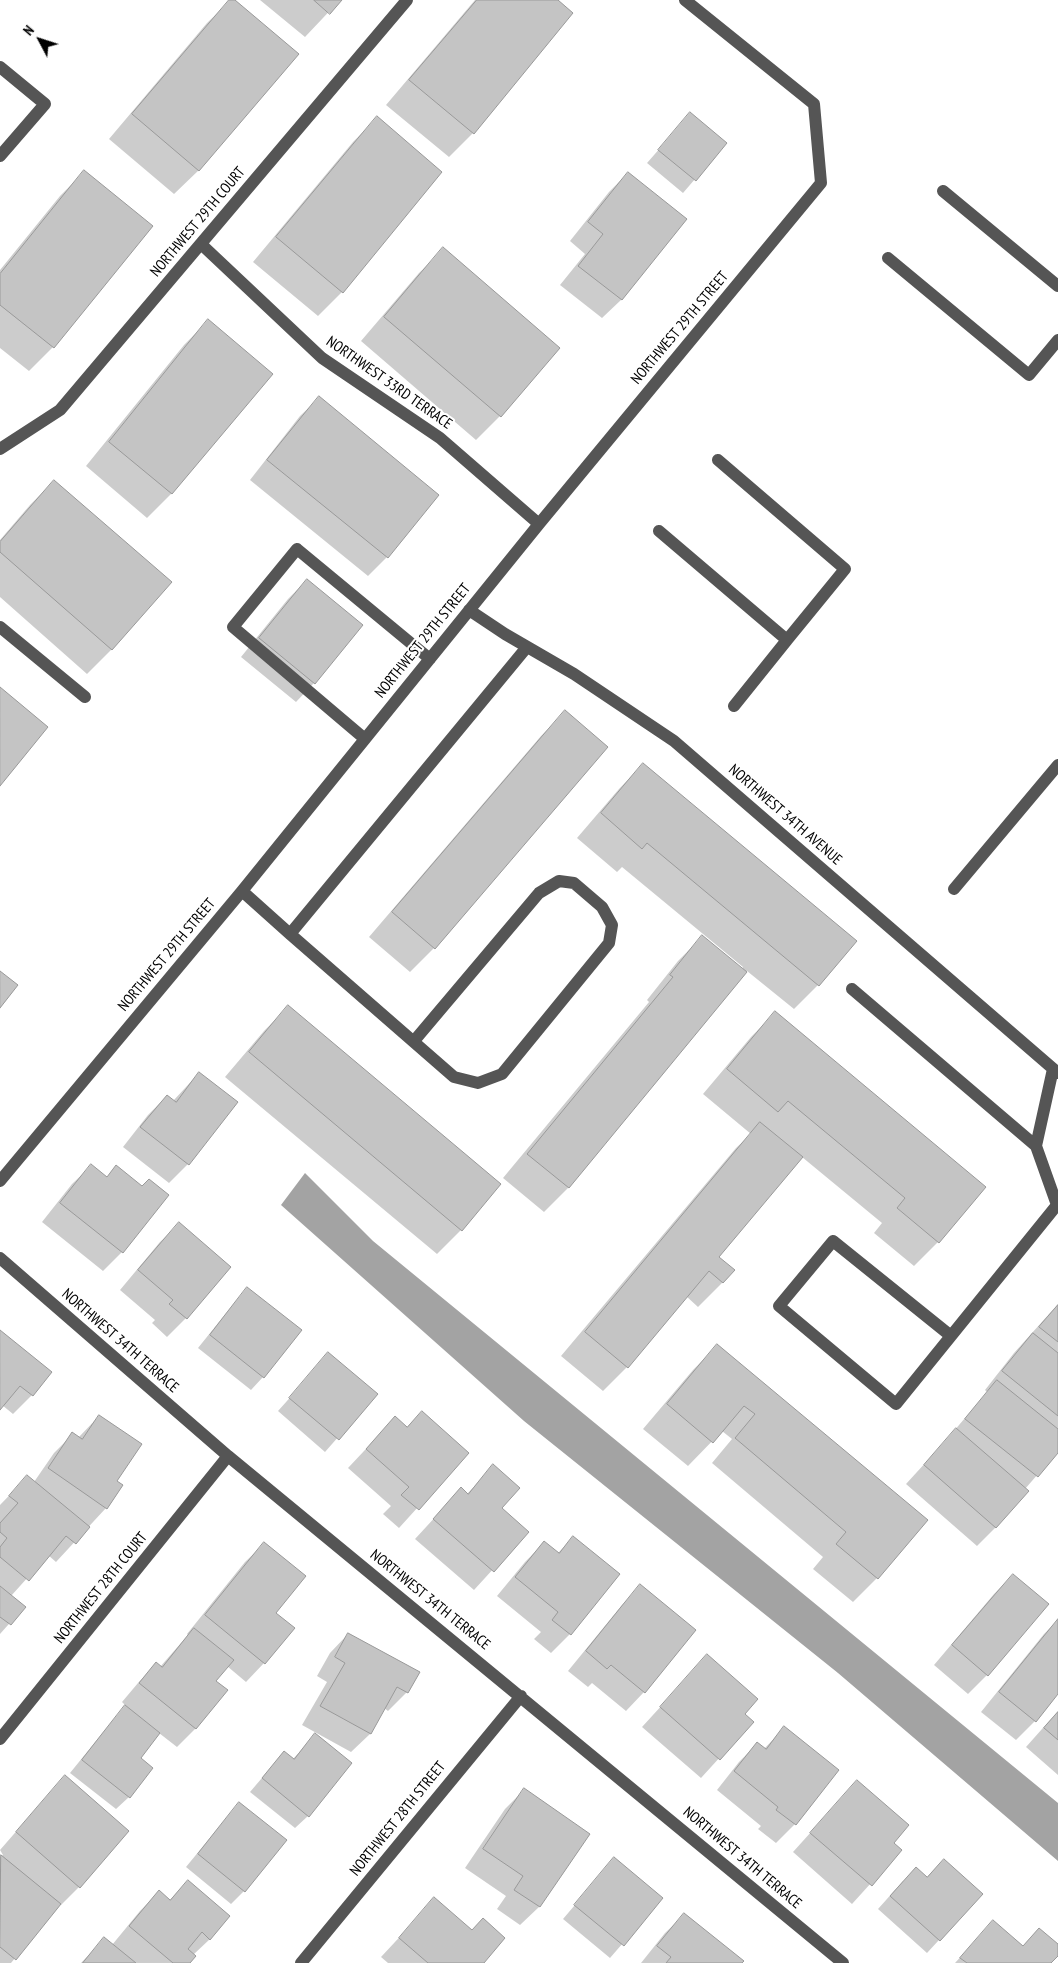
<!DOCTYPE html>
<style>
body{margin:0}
#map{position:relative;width:1058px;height:1963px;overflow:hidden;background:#fff;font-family:"PT Sans Narrow",sans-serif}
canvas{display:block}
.north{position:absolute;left:15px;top:15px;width:50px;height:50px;-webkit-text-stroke:4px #fff;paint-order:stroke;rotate:310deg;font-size:14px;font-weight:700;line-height:20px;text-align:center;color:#000}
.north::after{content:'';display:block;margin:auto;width:18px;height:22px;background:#000;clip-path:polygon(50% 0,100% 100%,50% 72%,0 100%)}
</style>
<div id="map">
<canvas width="1058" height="1963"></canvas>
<div class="north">N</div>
</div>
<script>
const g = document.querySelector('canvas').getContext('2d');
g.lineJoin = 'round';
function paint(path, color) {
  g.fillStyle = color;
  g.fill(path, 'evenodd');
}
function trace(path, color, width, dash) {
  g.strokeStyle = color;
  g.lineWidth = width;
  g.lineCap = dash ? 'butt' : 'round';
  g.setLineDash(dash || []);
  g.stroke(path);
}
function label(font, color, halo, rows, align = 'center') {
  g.font = font + ' "PT Sans Narrow",sans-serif';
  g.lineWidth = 4;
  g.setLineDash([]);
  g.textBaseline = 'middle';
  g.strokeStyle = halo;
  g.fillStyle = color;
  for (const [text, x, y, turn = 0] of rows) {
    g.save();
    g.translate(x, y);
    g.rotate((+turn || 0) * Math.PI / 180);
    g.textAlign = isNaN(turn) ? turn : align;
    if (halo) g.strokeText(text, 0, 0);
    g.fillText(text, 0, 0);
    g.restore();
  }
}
paint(new Path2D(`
 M305,1173L373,1241L1058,1803V1861L838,1673L524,1421L281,1205Z`), '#a3a3a3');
paint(new Path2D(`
 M231,0H233L199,170L174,194L109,139L207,23Z
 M260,0H340L305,37Z
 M475,0H556L572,13L473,133L449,157L386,105Z
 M690,114L726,143L683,193L647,163Z
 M377,118L342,292L318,316L253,262L353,142Z
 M84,172L53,347L29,371L0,348V270L60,196Z
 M628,173L686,219L621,300L602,318L560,285L585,254L570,241L609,192Z
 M444,249L559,348L500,416L476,440L361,341L419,273Z
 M208,321L271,374L171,494L147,518L86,466L184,345Z
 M319,398L387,557L368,576L250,480L300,416Z
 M54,481L170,582L111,650L87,674L0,597V540L30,505Z
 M307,580L314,683L296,702L241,657L288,599Z
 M565,712L434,948L410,972L369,937L541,736Z
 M643,764L855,941L818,985L794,1009L747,971L568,1188L544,1212L503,1178L649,1002L647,1000L678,961L702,937L742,969L743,967L622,867L617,872L577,838L619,789Z
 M288,1007L461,1230L437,1254L225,1077L264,1031Z
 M775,1013L938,1242L914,1266L874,1233L882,1223L802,1157L718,1257L733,1270L722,1283L698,1307L686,1296L627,1367L603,1391L561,1356L736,1148L751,1134L703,1094L751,1037Z
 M199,1073L188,1164L169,1183L123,1147L148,1115L167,1096L173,1101Z
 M91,1166L106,1178L116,1167L142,1187L122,1252L103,1271L42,1222L72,1184Z
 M179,1224L230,1267L186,1318L167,1337L152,1323L155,1320L120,1290L160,1242Z
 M247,1289L263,1377L251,1390L198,1348L235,1302Z
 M1058,1304V1451L1025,1489L996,1527L977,1546L906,1484L948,1438L987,1392L985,1390L1014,1353Z
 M0,1331L51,1372L32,1395L13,1414L2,1405L0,1408Z
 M717,1346L926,1520L877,1578L853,1602L813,1569L823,1557L712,1463L732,1439L722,1431L688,1466L643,1429L693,1370Z
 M329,1354L376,1394L325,1452L278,1411Z
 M99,1416L115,1481L106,1508L56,1562L48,1555L11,1596L24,1607L0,1634V1505L27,1477L34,1482L54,1453L73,1434L78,1438Z
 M395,1418L406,1428L467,1453L399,1528L383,1514L391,1506L348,1468Z
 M494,1466L500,1508L527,1532L474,1590L415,1539L461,1489L467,1494Z
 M573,1538L570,1634L551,1653L534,1639L541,1632L497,1596L525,1562L544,1543L557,1554Z
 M264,1544L274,1613L264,1663L246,1682L227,1666L214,1681L196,1728L177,1747L159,1733L139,1758L129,1797L116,1809L70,1773L113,1720L126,1706L122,1702L138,1683L156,1664L160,1667L188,1635L187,1634L245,1562Z
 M1013,1575L987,1675L968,1694L934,1665L994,1594Z
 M640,1586L644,1692L626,1711L592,1683L588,1687L568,1671L622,1605Z
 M1058,1620V1692L1035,1721L1016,1740L981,1712L1044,1634Z
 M348,1634L407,1692L388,1711L384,1708L370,1734L351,1752L302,1725L327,1682L317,1676L330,1653Z
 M707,1656L743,1714L752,1722L701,1778L642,1727Z
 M1058,1711V1775L1026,1747Z
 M784,1728L795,1824L776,1843L758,1829L761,1826L717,1790L739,1762L757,1744L764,1749Z
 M315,1735L308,1816L295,1828L250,1792L284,1752L293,1759Z
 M65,1777L79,1887L61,1905L59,1904L11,1963H0V1857L3,1855L0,1850L47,1796Z
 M857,1781L893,1843L901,1850L852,1904L793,1852Z
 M524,1790L589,1834L539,1907L520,1925L497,1909L506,1896L465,1868L505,1809Z
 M240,1804L244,1891L231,1904L186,1867L227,1817Z
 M614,1859L662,1898L610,1958L563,1919Z
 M903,1881L939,1940L927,1953L878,1909Z
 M188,1882L210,1939L193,1955L188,1963H81L104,1939L112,1945L140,1911L159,1892L169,1901Z
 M435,1899L482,1963H388L381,1957Z
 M684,1915L741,1963H641L665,1933Z
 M993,1921L1022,1947L1039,1929L1058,1946V1954L1050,1963H955Z`), '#0003');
const building = new Path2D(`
 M229,0H235L299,54L199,171L132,114Z
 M314,0H342L330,14Z
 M477,0H558L573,13L474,134L409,80Z
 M690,112L727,143L696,181L658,150Z
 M377,116L442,172L343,293L276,237Z
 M84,170L153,226L54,348L0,305V274Z
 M628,172L687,219L622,300L578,266L603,234L588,222Z
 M443,247L560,348L501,417L384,317Z
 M208,319L273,374L172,494L109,442Z
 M319,396L439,495L388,558L267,460Z
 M54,480L172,582L112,650L0,552V542Z
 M307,579L363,625L315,684L259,638Z
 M0,687L48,727L0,786Z
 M565,710L608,747L435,949L392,912Z
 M643,763L857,941L819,986L647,843L642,849L601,813Z
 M702,935L747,972L569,1188L527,1154L673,977L670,975Z
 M0,971L18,985L0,1008Z
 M288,1005L501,1184L462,1231L249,1052Z
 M775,1011L986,1187L939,1243L897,1208L905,1198L788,1101L778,1112L727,1069Z
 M199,1072L238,1102L189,1165L140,1127L167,1095L176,1102Z
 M760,1122L803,1157L719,1257L735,1270L723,1283L709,1271L628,1368L585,1332Z
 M91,1164L107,1177L116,1165L142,1186L149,1179L169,1195L123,1253L60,1203Z
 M179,1222L231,1267L187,1319L169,1304L173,1300L138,1270Z
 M247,1287L302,1330L264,1378L210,1335Z
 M1058,1305V1342L1039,1327Z
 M0,1330L52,1372L33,1396L20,1386L0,1410Z
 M1033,1333L1058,1353V1416L1002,1371Z
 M717,1344L928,1520L878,1579L836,1544L846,1532L735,1438L755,1414L744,1406L713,1443L667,1404Z
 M328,1352L378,1394L339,1440L289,1398Z
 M997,1380L1058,1429V1453L1038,1477L965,1419Z
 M422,1411L469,1453L419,1510L401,1495L409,1487L366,1449L395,1416L407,1427Z
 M99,1415L142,1444L117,1481L123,1485L107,1509L48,1468L72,1432L82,1439Z
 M956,1428L1029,1491L996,1528L924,1465Z
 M493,1464L520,1488L502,1508L529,1532L494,1572L433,1519L461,1487L468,1494Z
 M27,1475L90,1527L76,1544L66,1536L29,1581L0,1557V1547L7,1538L0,1532V1523L18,1503L9,1496Z
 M573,1536L620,1574L571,1635L552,1620L558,1612L515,1577L544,1541L559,1553Z
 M264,1542L306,1576L276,1613L295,1628L265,1664L205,1615Z
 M1013,1574L1049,1604L988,1676L952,1645Z
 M640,1584L696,1630L645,1693L611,1665L607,1669L586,1651Z
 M0,1586L26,1607L11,1625L0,1617Z
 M1058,1619V1694L1036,1722L999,1692Z
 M194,1628L234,1660L216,1681L228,1690L196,1729L139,1683L156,1662L162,1667Z
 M348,1633L420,1672L408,1693L397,1687L371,1734L320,1706L345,1663L335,1657Z
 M707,1654L758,1699L745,1714L754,1722L720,1760L660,1707Z
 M125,1705L160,1733L141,1758L153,1768L130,1798L82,1760Z
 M1058,1712V1740L1044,1728Z
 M784,1726L839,1770L796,1825L776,1810L778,1807L734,1771L757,1742L766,1749Z
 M315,1733L352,1763L309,1817L262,1778L284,1751L294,1759Z
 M65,1775L129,1831L80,1888L16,1832Z
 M857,1780L909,1825L894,1843L902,1850L872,1886L810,1833Z
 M524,1788L590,1834L540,1907L514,1890L523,1876L483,1849Z
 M239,1802L287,1840L245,1892L198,1854Z
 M1,1855L61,1904L16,1960L0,1947Z
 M614,1857L663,1898L624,1946L574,1905Z
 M944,1859L983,1894L940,1941L890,1896L916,1867L927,1877Z
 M188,1880L230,1916L210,1940L202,1932L188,1949L196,1956L190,1963H173L129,1926L159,1890L170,1900Z
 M434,1897L472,1930L483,1918L505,1938L484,1963H428L399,1938Z
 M684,1913L744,1961L742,1963H666L671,1957L657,1946Z
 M993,1920L1023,1946L1039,1928L1058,1944V1956L1051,1963H967L960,1958Z
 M104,1937L136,1963H83Z`);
paint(building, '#c4c4c4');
trace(building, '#999', 1);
trace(new Path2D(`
 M0,67L45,104L0,156
 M943,191L1058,286
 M201,244L322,358L440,438L539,524
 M888,258L1029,375L1058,340
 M0,449L60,410L407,0
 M659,531L787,640L845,569L718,460
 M469,610L505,634L574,674L674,741L1058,1073
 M0,627L85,697
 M734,706L787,640
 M365,739L233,627L297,549L430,659
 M954,889L1058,765
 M242,891L290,934L454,1077L478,1083L502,1074L609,943L612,925L602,907L574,883L559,881L539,893L414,1041
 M290,934L527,647
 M852,989L1036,1146L1053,1069
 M0,1181L242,891L539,524L821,183L814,104L685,0
 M0,1258L228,1456L843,1963
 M951,1336L833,1241L779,1306L896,1404L1057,1205L1036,1146
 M0,1739L228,1456
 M301,1963L521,1696`), '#555', 12);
label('15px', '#000', '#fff', [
 ["NORTHWEST 29TH COURT",198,222,-50],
 ["NORTHWEST 29TH STREET",680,328,-50],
 ["NORTHWEST 33RD TERRACE",389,383,35],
 ["NORTHWEST 29TH STREET",423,641,-51],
 ["NORTHWEST 34TH AVENUE",785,815,41],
 ["NORTHWEST 29TH STREET",167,955,-50],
 ["NORTHWEST 34TH TERRACE",120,1341,41],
 ["NORTHWEST 28TH COURT",101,1588,-51],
 ["NORTHWEST 34TH TERRACE",430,1600,39],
 ["NORTHWEST 28TH STREET",398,1819,-51],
 ["NORTHWEST 34TH TERRACE",742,1858,40]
]);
</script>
